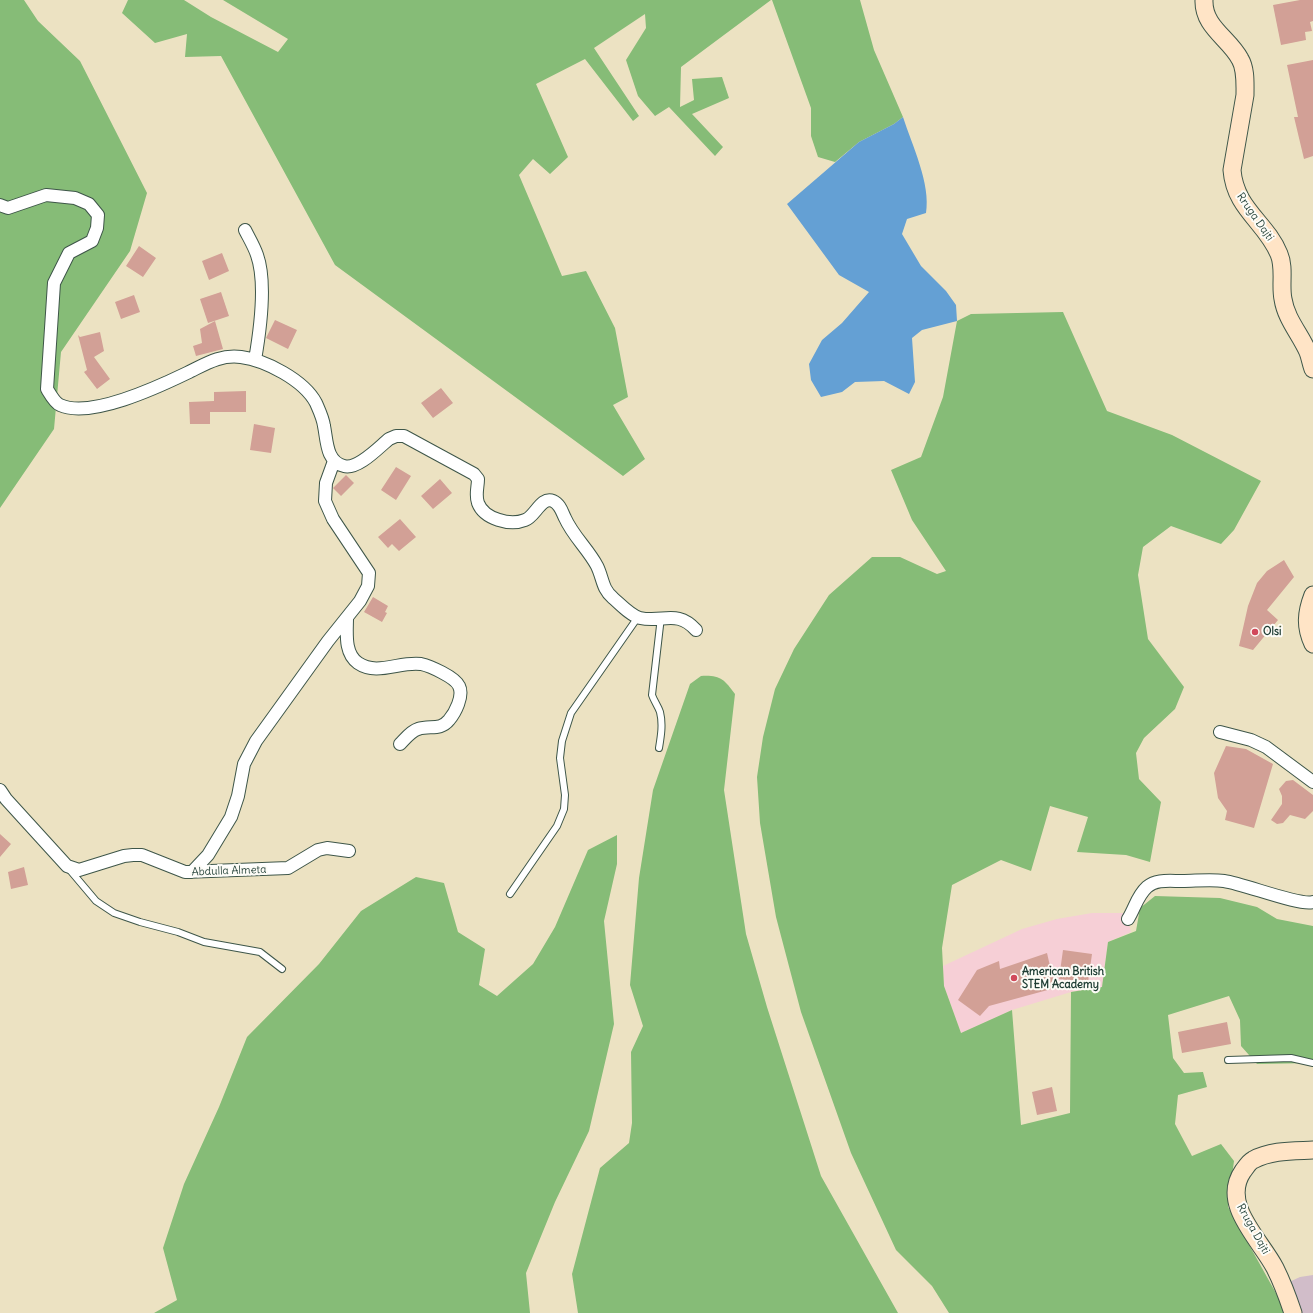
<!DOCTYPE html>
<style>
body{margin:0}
canvas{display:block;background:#ece2c2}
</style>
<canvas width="1313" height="1313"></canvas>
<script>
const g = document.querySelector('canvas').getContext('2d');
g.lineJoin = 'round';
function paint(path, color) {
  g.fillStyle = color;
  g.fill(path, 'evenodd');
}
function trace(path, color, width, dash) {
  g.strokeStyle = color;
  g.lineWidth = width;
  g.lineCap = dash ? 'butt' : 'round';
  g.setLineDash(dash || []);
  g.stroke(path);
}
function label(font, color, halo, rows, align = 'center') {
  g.font = font + ' Delius,sans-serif';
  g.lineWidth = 4;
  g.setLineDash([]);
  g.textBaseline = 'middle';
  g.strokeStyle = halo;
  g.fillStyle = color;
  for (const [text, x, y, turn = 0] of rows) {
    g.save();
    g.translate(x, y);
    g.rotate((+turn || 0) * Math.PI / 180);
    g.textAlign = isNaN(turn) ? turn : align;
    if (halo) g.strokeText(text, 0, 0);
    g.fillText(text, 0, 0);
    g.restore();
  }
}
paint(new Path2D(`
 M1092,913H1126L1131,932L1108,942L1102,987L1071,992L1012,1010L961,1033L944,986L943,966L1022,929L1057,919Z`), '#f6cfd6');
paint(new Path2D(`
 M1313,1275V1313H1287L1274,1289L1300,1277Z`), '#d1bdc9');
paint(new Path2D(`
 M0,0H24L38,21L80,61L147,193L130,251L61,352L54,429L0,508Z
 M128,0H184L211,17L278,52L288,39L223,0H771L681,67L680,107L694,100L692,79L722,77L729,98L692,114L723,147L715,156L669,107L655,116L638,96L626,60L646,28L645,14L594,48L639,116L633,121L585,59L536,84L568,157L550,174L533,159L519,175L562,276L586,271L615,328L628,397L613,405L645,459L623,476L335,265L221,56L185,57L187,34L155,43L122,13Z
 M772,0H860L874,50L903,117L894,124L859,142L835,162L818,157L811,136V108Z
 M1063,312L1107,411L1172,435L1261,481L1234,530L1221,544L1171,526L1143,547L1138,575L1148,639L1184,687L1175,709L1144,738L1136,753L1139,779L1161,802L1150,862L1126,855L1077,852L1088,817L1050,806L1031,871L1001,860L952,885L942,948L944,986L961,1033L1012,1010L1021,1125L1070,1113L1071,992L1102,987L1108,942L1136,931L1140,908L1155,896L1220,898L1257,907L1277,919L1313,926V1063L1257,1064L1241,1046L1240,1020L1229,996L1168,1015L1173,1058L1184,1073L1203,1072L1207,1087L1178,1095L1175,1124L1192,1156L1221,1144L1234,1161L1228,1207L1287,1313H949L932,1286L896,1250L851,1153L801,1012L776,917L760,823L757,777L763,737L775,689L794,649L829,595L872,557H900L937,574L946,571L912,520L891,470L921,457L943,397L957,321L971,314Z
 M701,676C720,675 724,679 735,694L724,790L746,934L767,1007L821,1176L898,1313H578L572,1274L600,1168L629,1143L632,1123L631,1052L643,1026L630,985L639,878L653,790L690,684Z
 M617,835V864L604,921L614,1024L589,1131L555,1202L526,1273L530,1313H154L177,1300L163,1248L184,1184L219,1107L247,1037L319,964L361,911L416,877L444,883L458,932L485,949L479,985L497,996L533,964L555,927L588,850Z`), '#86bc77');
paint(new Path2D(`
 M903,117C912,145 931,184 926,213L907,219L902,234L921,266L946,291L956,305L957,321L922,330L912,338L915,382L909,394L884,381L855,382L842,392L821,397L811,380L809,364L822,340L842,323L869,292L839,275L787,204L859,142L894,124Z`), '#64a0d4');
paint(new Path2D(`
 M1300,0H1313V21L1310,22L1312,31L1305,32L1306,40L1281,45L1273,5Z
 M1313,60V156L1304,159L1294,117H1298L1287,65Z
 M139,246L156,258L143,277L126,266Z
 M222,253L229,271L209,280L202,261Z
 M221,292L229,316L208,323L200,299Z
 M134,295L140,312L121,319L115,302Z
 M275,320L297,330L288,349L266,338Z
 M215,321L223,349L196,356L193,346L202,343L200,329Z
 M100,332L104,351L94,357L110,379L97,389L84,372L87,370L78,335L80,337Z
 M441,388L453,403L433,418L421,403Z
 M246,391V412H210V424H190L189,402L214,401V392Z
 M254,424L275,428L271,453L250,450Z
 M396,467L411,476L396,500L381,490Z
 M346,475L354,483L341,496L333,488Z
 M440,479L452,493L433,509L421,496Z
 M400,519L416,537L399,551L392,544L388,548L378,537Z
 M1284,560L1294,577L1267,610L1278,620L1253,650L1239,646L1248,606L1257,583L1267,571Z
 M373,597L388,606L385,612L387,613L382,622L364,612Z
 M1226,746L1246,749L1273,764L1254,828L1225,820L1227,811L1218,798L1214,773Z
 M1293,780L1313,795V811L1305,819L1290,815L1283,823L1277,824L1271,820L1282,804V796L1279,789L1286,781Z
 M0,834L11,844L0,857Z
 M24,867L28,885L11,889L8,872Z
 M1063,950L1092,954L1088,982L1059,979Z
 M1047,953L1055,988L989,1006L980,1016L958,1000L977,970L999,961L1000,969Z
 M1227,1022L1231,1044L1182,1053L1178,1032Z
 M1052,1087L1057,1111L1037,1115L1032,1092Z`), '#d2a096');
const service = new Path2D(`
 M659,748C661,736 663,724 660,712C658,706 654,701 652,695L661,617
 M69,869L96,901L114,913L140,922L178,932L204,942L260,952L282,969
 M510,894L557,826L564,809L565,795L560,758L562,741L571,713L638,617
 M1228,1060L1291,1058L1313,1063`);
const minor = new Path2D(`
 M0,205L8,208L46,195L75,198L89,204L98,215L97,228L92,241L69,253L54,283L47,389C50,394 55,403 60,405C90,419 158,387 187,373C204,365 220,354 241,357C265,360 304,380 316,403C319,410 323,418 324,426C327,440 326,462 344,466C358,470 379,447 389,439L396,436H404L474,474L478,479C478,487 475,495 478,503C484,519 510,526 525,520C535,517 541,496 553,501C560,504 562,512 565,518C573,536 588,549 597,566C603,578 602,589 613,598C620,604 631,616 640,618C663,623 677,609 696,630
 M245,230C249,238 254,246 257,255C267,283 260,331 255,360
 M347,618C347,633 344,653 358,663C377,676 400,661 421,664C430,666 455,677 459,686C464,696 455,713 449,720C440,731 430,725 418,729C411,731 405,739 400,744
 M1220,732L1251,740L1266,747L1313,782
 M0,790L6,799L67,866L79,870L124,856L133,855H142L185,872L288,868L318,850L327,848L349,851
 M192,872L208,855L231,817L238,796L244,764L256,741L328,641L360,601L368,586L369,573L333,519L325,501L326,483L334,461
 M1128,919C1135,908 1137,896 1147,887C1156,879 1169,881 1182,881C1195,881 1211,879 1224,881C1245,884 1299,906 1313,902`);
const secondary = new Path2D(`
 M1204,0C1203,27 1229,38 1240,59C1246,69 1245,83 1245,95L1232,170C1235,209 1266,222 1279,254C1285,268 1280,285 1283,299C1286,319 1300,334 1308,352C1310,357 1311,364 1313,369
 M1313,595C1306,613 1305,627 1313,644
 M1293,1313C1288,1298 1282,1282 1275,1268C1260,1239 1220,1204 1243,1171C1246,1167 1249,1162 1253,1160C1271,1150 1294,1151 1313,1150`);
trace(service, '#3e5649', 8);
trace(minor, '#3e5649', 14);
trace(secondary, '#3e5649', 19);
trace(service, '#fff', 6);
trace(minor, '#fff', 12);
trace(secondary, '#ffe4c6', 17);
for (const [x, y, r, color] of [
 [1255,632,4,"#d1495b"],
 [1014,978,4,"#d1495b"]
]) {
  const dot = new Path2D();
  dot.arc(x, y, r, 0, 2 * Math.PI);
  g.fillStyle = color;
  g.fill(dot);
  trace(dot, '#fdfcf7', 1.5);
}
label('11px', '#1f3d34', '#fdfcf7', [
 ["Rruga Dajti",1255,217,55],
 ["Abdulla Almeta",229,871,-2],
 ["Rruga Dajti",1253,1229,61]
]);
label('bold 11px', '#1f3d34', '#fdfcf7', [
 ["Olsi",1263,632],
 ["American British",1022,972],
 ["STEM Academy",1022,985]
], 'left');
</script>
